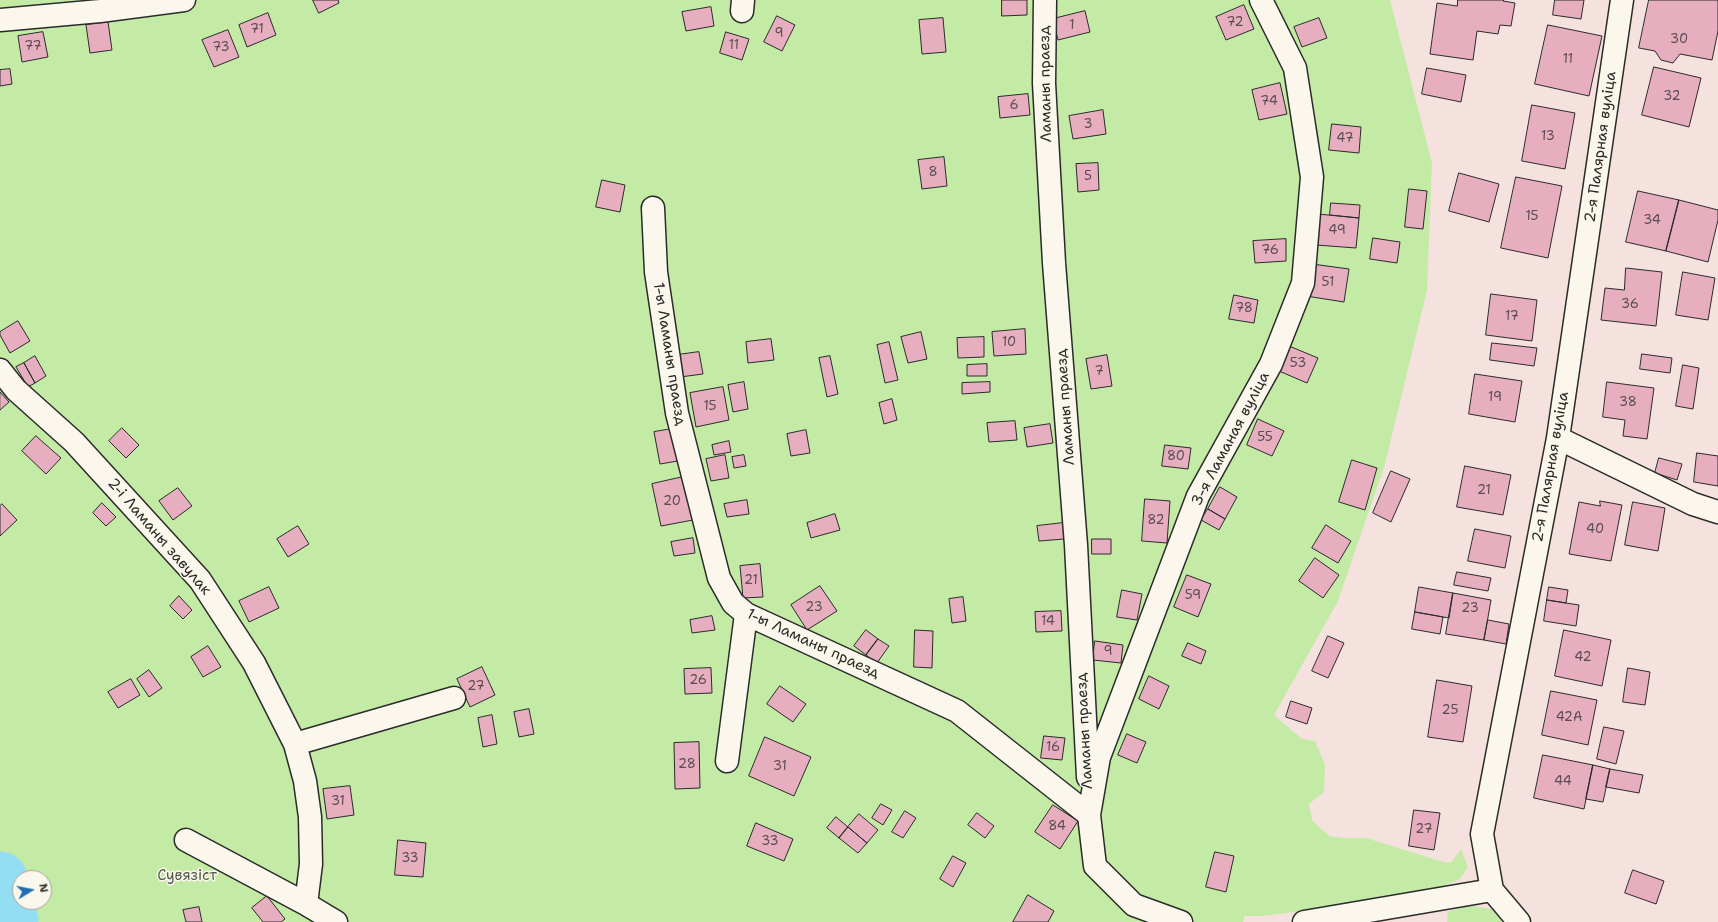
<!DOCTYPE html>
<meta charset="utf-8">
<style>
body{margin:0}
#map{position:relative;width:1718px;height:922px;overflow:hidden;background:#f5e1de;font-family:"Shantell Sans",sans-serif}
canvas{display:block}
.north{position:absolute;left:12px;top:870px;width:40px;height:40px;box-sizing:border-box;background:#fbf7ec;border:1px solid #a8a59f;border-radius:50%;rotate:80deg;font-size:11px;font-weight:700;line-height:16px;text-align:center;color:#2b2b2b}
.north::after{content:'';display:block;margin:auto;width:14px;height:18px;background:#1f6fb2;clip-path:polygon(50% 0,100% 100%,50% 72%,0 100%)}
</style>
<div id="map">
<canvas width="1718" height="922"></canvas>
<div class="north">N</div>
</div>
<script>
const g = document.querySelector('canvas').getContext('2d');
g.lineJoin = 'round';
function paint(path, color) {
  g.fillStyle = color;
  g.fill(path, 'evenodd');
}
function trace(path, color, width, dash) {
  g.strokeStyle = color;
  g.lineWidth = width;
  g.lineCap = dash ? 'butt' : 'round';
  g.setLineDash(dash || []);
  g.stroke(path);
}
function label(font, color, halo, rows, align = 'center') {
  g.font = font + ' "Shantell Sans",sans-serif';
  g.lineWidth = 3;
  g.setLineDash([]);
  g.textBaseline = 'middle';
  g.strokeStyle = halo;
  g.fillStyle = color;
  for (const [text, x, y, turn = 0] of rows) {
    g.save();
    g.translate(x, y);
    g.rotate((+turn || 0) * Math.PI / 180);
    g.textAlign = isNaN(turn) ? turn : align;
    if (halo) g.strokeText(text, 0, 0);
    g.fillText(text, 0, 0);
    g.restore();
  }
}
paint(new Path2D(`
 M0,0H1390L1432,163L1427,290L1385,464L1338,601L1274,715L1302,739L1315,741L1325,764L1324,792L1309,804L1312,820L1329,836L1343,838H1366L1440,861L1451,863L1461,849L1468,867L1460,879L1425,894L1320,909L1261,916H1245L1243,922H0ZM20,878H44V902H20Z
 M1468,905L1491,909L1503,922H1447L1448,912Z`), '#c3eba6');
trace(new Path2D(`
 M0,879L11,922`), '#93def3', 55);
const building = new Path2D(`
 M313,0H338L339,3L319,13Z
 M1002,0H1027V15L1002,16Z
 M1458,0H1504L1503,1L1515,3L1511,26L1500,25L1498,34L1477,31L1473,60L1430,54L1437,3L1457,6Z
 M1555,0H1584L1581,19L1553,15Z
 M1649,0H1718V31L1712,60L1680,54L1673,63L1661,60L1655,51L1639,48Z
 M1244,5L1254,29L1226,40L1216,17Z
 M711,7L714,26L686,31L682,12Z
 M1085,11L1090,32L1058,40L1053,19Z
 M268,13L276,35L247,47L239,25Z
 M777,16L795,25L782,51L764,42Z
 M943,18L946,52L922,54L919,20Z
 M1319,18L1327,38L1302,47L1294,27Z
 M108,22L112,50L90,53L86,25Z
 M1548,25L1602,36L1589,96L1535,84Z
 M228,30L239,57L214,67L202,40Z
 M43,32L48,57L22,62L18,36Z
 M726,32L749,39L742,60L720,53Z
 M1654,67L1701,78L1689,127L1642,115Z
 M1427,68L1466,75L1461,102L1422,94Z
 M10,69L12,84L0,86V70Z
 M1280,83L1287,114L1259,120L1252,90Z
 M1028,94L1030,115L1000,118L998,97Z
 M1532,105L1575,113L1565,169L1522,161Z
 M1103,110L1106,134L1073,139L1069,116Z
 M1332,124L1361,127L1359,153L1329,150Z
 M944,157L947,186L922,189L918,160Z
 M1098,163L1099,190L1078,192L1076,164Z
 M1459,173L1499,184L1489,222L1449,211Z
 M1516,177L1562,186L1548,258L1501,248Z
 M602,180L625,185L620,212L596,207Z
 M1409,189L1427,191L1423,229L1405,227Z
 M1638,191L1679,200L1666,251L1626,242Z
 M1679,200L1718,210V220L1708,262L1666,251Z
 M1331,203L1360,205L1359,218L1330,215Z
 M1318,214L1359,218L1356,248L1316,245Z
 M1373,238L1400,242L1397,263L1370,259Z
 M1286,239V261L1255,263L1253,241Z
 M1312,264L1349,269L1344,302L1306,296Z
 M1626,268L1662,272L1656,326L1601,320L1605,288L1624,290Z
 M1683,272L1715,278L1708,320L1676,315Z
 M1491,294L1537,300L1532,341L1486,335Z
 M1234,295L1258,300L1254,323L1229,319Z
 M18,321L30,341L10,353L0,335V332Z
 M1025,329L1026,354L994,356L992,332Z
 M921,332L927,359L908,363L901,337Z
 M984,337V357L958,358L957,338Z
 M771,339L774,360L748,363L746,342Z
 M889,342L898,380L885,383L877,345Z
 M1492,343L1537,348L1534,366L1490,360Z
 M1289,346L1318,358L1307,383L1279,371Z
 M699,352L703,374L680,377L677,355Z
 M1642,354L1672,358L1670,373L1640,369Z
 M1107,355L1112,386L1091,389L1086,359Z
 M35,356L46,376L35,383L24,363Z
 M830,356L838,394L827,397L819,358Z
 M24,363L35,383L28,387L16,367Z
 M987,364V376H967V365Z
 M1683,365L1699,368L1693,409L1676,406Z
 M1475,374L1522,381L1515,422L1469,414Z
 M744,382L748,409L733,412L728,385Z
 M990,382V392L962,394V383Z
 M1607,382L1654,388L1647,439L1623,436L1625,420L1603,417Z
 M723,387L729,420L696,427L690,393Z
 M0,392L9,402L0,410Z
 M892,399L897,420L884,424L879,403Z
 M1258,419L1284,431L1272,456L1247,445Z
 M1015,421L1017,440L989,442L987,423Z
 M1050,424L1053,443L1027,447L1024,428Z
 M122,428L139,445L126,458L109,441Z
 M672,429L678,461L660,464L654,432Z
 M806,430L810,453L791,456L787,434Z
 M36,436L61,458L46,474L22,451Z
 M729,441L731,452L714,455L712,445Z
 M1165,445L1191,448L1188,469L1162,466Z
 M1697,453L1718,456V486L1694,482Z
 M725,455L729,478L711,481L706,459Z
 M744,455L746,466L734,468L732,457Z
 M1659,458L1682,464L1677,480L1655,473Z
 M1352,460L1377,468L1365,510L1339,502Z
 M1465,466L1511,475L1503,515L1457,507Z
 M1391,471L1410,479L1391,522L1373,513Z
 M683,477L693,520L661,526L652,484Z
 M1220,487L1237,497L1225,519L1208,509Z
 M178,488L192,506L173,520L159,501Z
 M1145,499L1170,501L1167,543L1142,541Z
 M747,500L749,514L727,517L724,504Z
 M1600,501L1622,505L1611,561L1569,554L1579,502L1600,506Z
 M1633,502L1665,508L1658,551L1625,545Z
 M102,503L116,517L106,526L93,513Z
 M2,504L17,520L0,536V506Z
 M1208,509L1225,519L1219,530L1201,520Z
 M835,514L840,530L811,538L807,523Z
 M1063,523L1064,539L1039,541L1037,526Z
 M1326,525L1351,541L1338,563L1312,548Z
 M298,526L309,544L288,557L277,539Z
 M1475,529L1511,536L1505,568L1468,561Z
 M693,538L695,553L674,556L671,542Z
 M1092,539H1111V554H1092Z
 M1315,558L1339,575L1323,598L1299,581Z
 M760,564L763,597L743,598L740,566Z
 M1457,572L1491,578L1488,591L1454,585Z
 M1187,575L1211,584L1198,617L1174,607Z
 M820,586L837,611L807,630L791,605Z
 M269,587L279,608L249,622L239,601Z
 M1419,587L1453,593L1449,618L1415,612Z
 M1549,587L1568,590L1566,603L1547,600Z
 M1122,590L1142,594L1137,620L1117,617Z
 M1453,593L1491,600L1484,640L1446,634Z
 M179,596L192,610L183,619L170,606Z
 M963,597L966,621L952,623L949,599Z
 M1547,600L1579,605L1576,626L1544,621Z
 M1061,611L1062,631L1036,632L1035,612Z
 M1415,612L1443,617L1440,634L1412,629Z
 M712,616L715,630L692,633L690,620Z
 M1488,620L1509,624L1506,644L1484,640Z
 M866,630L878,639L866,655L854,646Z
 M915,630L933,631L932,668L914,667Z
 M1564,630L1611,640L1602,686L1555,676Z
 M1328,636L1344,643L1328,678L1312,671Z
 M878,639L889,646L877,663L866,655Z
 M1095,641L1123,645L1121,663L1093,660Z
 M1188,643L1206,651L1201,664L1182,656Z
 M208,646L221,667L203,677L191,657Z
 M482,667L495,695L470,707L457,679Z
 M711,668L712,693L685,694L684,669Z
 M1628,668L1650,672L1645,705L1623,702Z
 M149,670L162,688L149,697L137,679Z
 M1149,676L1169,686L1159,709L1139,699Z
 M131,679L140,695L118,708L108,692Z
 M1437,680L1472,686L1463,742L1428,737Z
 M780,686L806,704L793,722L767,704Z
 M1551,691L1597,700L1588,745L1542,735Z
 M1291,701L1312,708L1307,724L1286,717Z
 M529,709L534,734L519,737L514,712Z
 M492,715L497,744L483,747L478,718Z
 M1604,727L1624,731L1616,764L1597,759Z
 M1127,734L1146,742L1137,763L1118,755Z
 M1044,736L1065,738L1062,760L1041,758Z
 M765,737L811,757L794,796L749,776Z
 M699,742L700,788L675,789L674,743Z
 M1543,755L1593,765L1584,809L1534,798Z
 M1593,765L1610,769L1603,802L1586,799Z
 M1610,769L1643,775L1639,793L1606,787Z
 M350,786L354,815L327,819L323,789Z
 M881,804L892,810L883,825L872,818Z
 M1053,805L1078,821L1060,849L1035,832Z
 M1414,810L1440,813L1434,850L1409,846Z
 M905,811L916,818L903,838L892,832Z
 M977,813L994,826L985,838L968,825Z
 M859,814L878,830L867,843L848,827Z
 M836,817L848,827L839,838L827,828Z
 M756,823L793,839L784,861L747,846Z
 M848,827L867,843L858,853L839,838Z
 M398,840L426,843L423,877L395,875Z
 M1215,852L1234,856L1226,892L1206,887Z
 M953,856L966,863L953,887L940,879Z
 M1633,870L1664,881L1656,904L1625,893Z
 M1028,895L1054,911L1048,922H1013Z
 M267,896L285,919L281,922H263L252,908Z
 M199,907L202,922H186L183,910Z`);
paint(building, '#e7aebf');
trace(building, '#2b2b2b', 1);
const minor = new Path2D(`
 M1045,0L1044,83L1054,263L1076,545L1088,777
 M742,11L743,0
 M0,20L100,11L184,0
 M653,208L656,272L677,413L719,578L733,603L746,614L957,711L1089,815
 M0,370L16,390L74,442L200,580L254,663L295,744L305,781L310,817L311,864L306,904L336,922
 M1558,438L1693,504L1718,512
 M295,744L454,698
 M727,761L746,614
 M186,840L306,904
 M1181,922L1134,905L1095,866L1089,815L1099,757L1198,496L1271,364L1303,283L1312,177L1295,68L1261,0
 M1304,922L1492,890
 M1519,922L1492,890L1482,834L1558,438L1622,0`);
trace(minor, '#2b2b2b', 25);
trace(minor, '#fbf7ec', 22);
label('13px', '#5a4c50', null, [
 ["72",1235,23],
 ["1",1072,26],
 ["71",257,30],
 ["9",779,34],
 ["30",1679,40],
 ["11",734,46],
 ["77",33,47],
 ["73",221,48],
 ["11",1568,60],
 ["32",1672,97],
 ["74",1269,102],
 ["6",1014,106],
 ["3",1088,125],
 ["13",1548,137],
 ["47",1345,139],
 ["8",933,173],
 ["5",1088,177],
 ["15",1532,217],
 ["34",1652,221],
 ["49",1337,231],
 ["76",1270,251],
 ["51",1328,283],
 ["36",1630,305],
 ["78",1244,309],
 ["17",1512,317],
 ["10",1009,343],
 ["53",1298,364],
 ["7",1099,372],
 ["19",1495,398],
 ["38",1628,403],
 ["15",710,407],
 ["55",1265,438],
 ["80",1176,457],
 ["21",1484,491],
 ["20",672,502],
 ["82",1156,521],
 ["40",1595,530],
 ["21",751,581],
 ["59",1193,596],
 ["23",814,608],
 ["23",1470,609],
 ["14",1048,622],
 ["9",1108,652],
 ["42",1583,658],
 ["26",698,681],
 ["27",476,687],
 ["25",1450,711],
 ["42А",1569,718],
 ["16",1053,748],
 ["28",687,765],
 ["31",780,767],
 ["44",1563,782],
 ["31",338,802],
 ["84",1057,827],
 ["27",1424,830],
 ["33",770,842],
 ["33",410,859]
]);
label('15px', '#2b2b2b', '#fbf7ec', [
 ["Ламаны праезд",1046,84,-91],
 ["2-я Палярная вуліца",1601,147,-82],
 ["1-ы Ламаны праезд",669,354,81],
 ["Ламаны праезд",1066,407,-94],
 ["3-я Ламаная вуліца",1231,439,-62],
 ["2-я Палярная вуліца",1551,467,-80],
 ["2-і Ламаны завулак",159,537,49],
 ["1-ы Ламаны праезд",813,644,25],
 ["Ламаны праезд",1085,731,-93]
]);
label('15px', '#515b4a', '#fbf7ec', [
 ["Сувязіст",187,876]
]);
</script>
